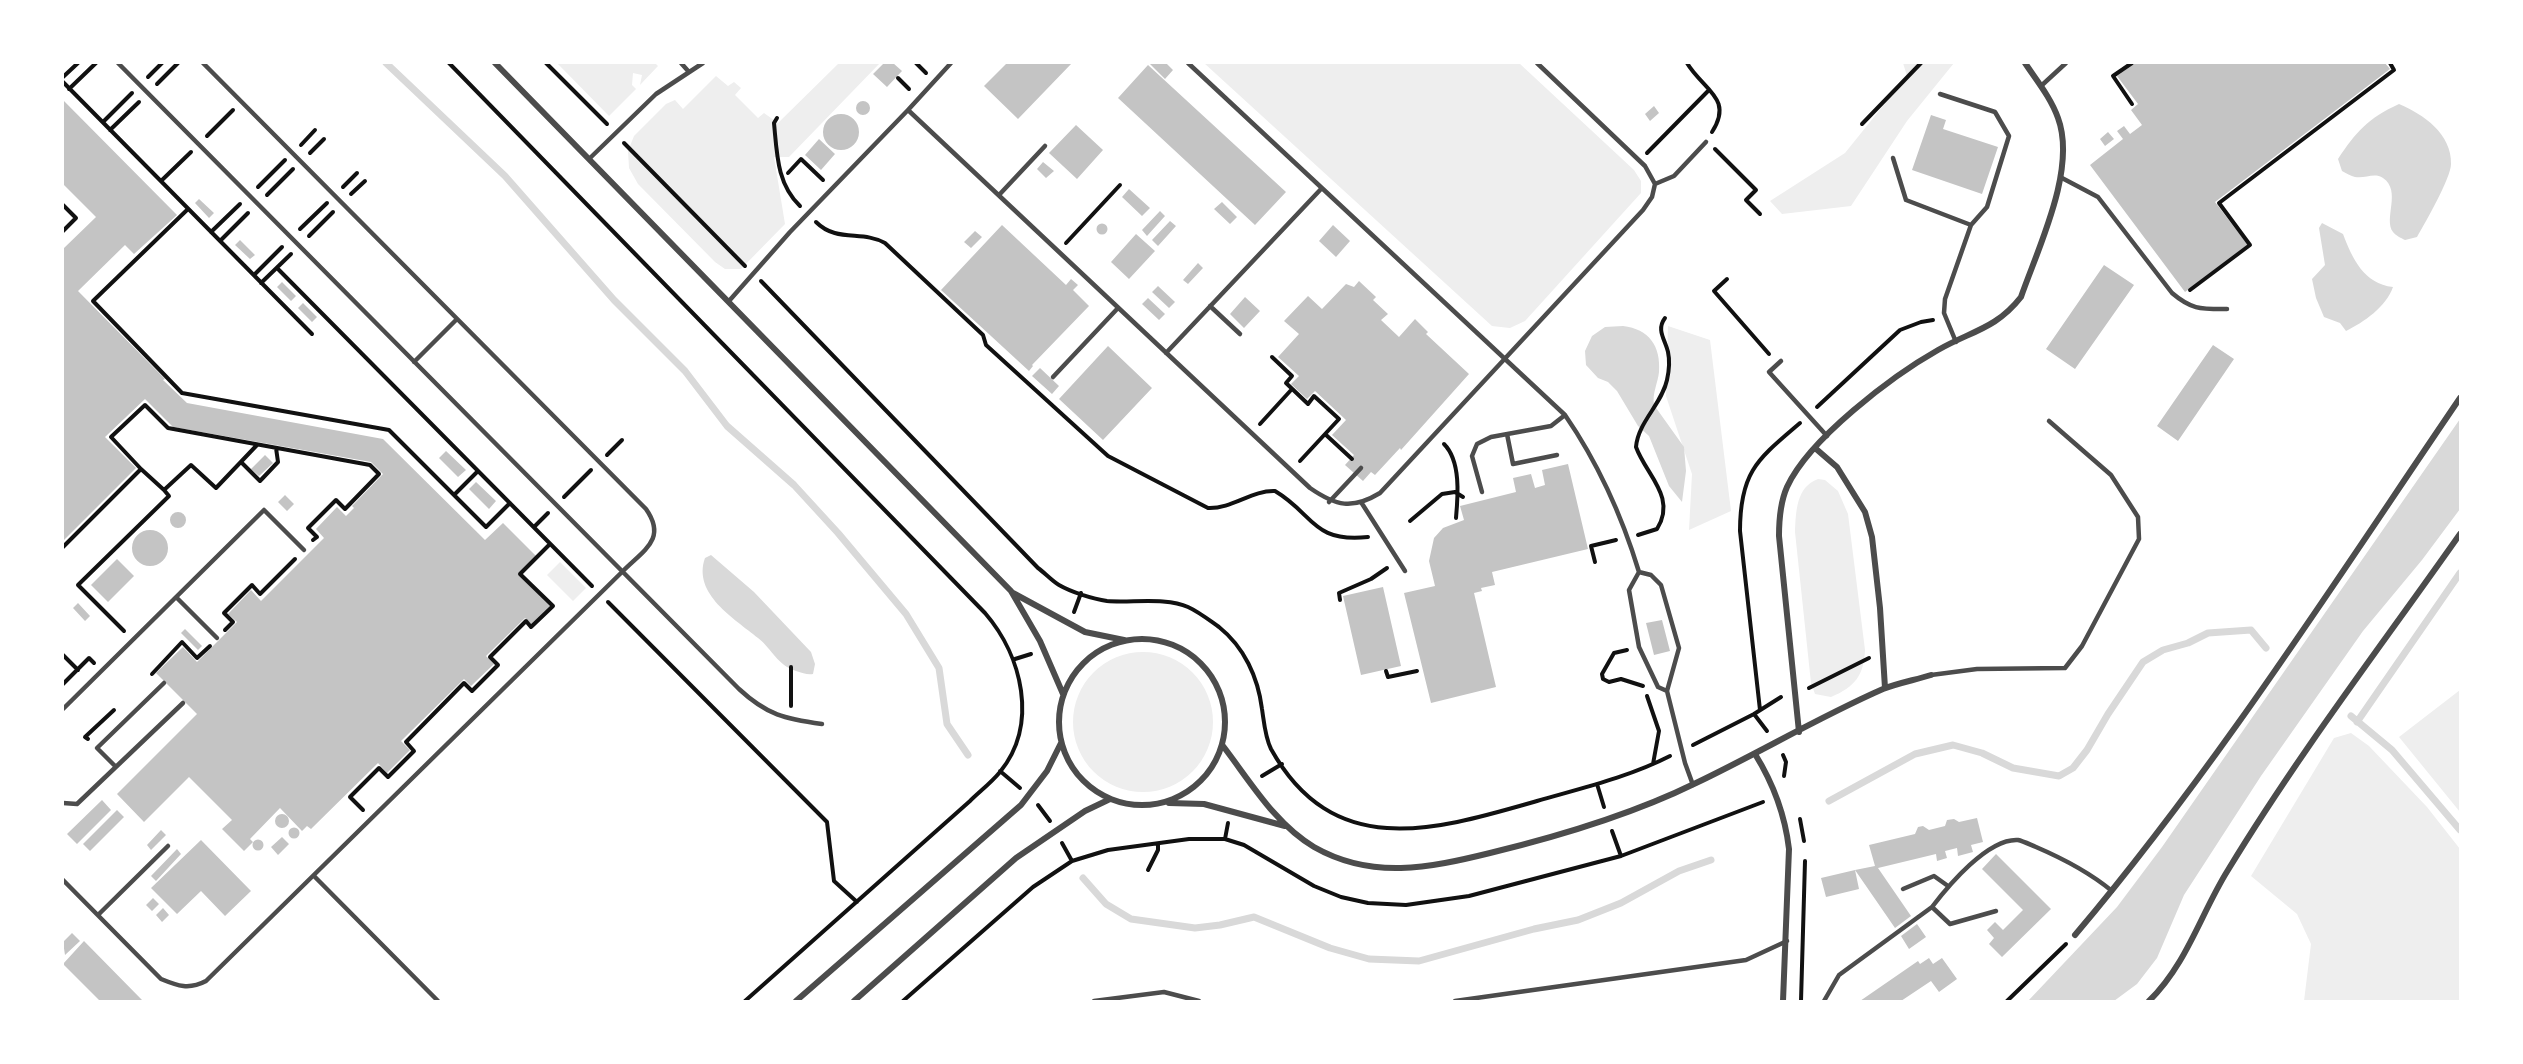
<!DOCTYPE html>
<style>
body{margin:0}
#map{position:relative;width:2523px;height:1064px;overflow:hidden;background:#fff;font-family:"Archivo Narrow",sans-serif}
canvas{display:block}
.frame{position:absolute;inset:0;border:64px solid #fff;pointer-events:none}
</style>
<div id="map">
<canvas width="2523" height="1064"></canvas>
<div class="frame"></div>
</div>
<script>
const g = document.querySelector('canvas').getContext('2d');
g.lineJoin = 'round';
function paint(path, color) {
  g.fillStyle = color;
  g.fill(path, 'evenodd');
}
function trace(path, color, width, dash) {
  g.strokeStyle = color;
  g.lineWidth = width;
  g.lineCap = dash ? 'butt' : 'round';
  g.setLineDash(dash || []);
  g.stroke(path);
}
paint(new Path2D(`
 M557,63H655L658,66L640,85L642,75L633,73L632,85L636,89L609,116Z
 M839,63H880L789,157H774L785,224L741,269H725L715,262L638,184L629,168L628,151L634,136L666,104L675,100L683,109L716,76L728,86L734,82L741,88L735,95L758,118L764,113L778,123Z
 M1204,63H1519L1634,170L1641,181V193L1525,321L1510,328L1492,326Z
 M1903,63H1954L1907,121L1851,206L1782,214L1770,201L1845,153L1907,76Z
 M1668,326L1710,340L1731,511L1689,530L1692,474L1666,396Z
 M1818,479L1825,480L1838,491L1848,514L1865,650C1864,675 1855,687 1831,697L1815,694L1811,683L1795,532C1796,512 1796,487 1818,479Z
 M560,562L586,588L573,601L547,575Z
 M1073 722a70 70 0 1 1 140 0a70 70 0 1 1-140 0Z
 M2460,690V812L2399,737Z
 M2351,733L2369,746L2427,807L2460,849V1001H2304L2311,944L2297,914L2251,876L2334,738Z`), '#eee');
paint(new Path2D(`
 M2399,104C2423,114 2452,134 2451,164C2451,178 2425,223 2417,237L2405,240C2401,238 2395,235 2393,232C2383,219 2402,191 2383,178C2374,172 2365,179 2355,177C2351,176 2346,173 2342,171L2338,159C2356,132 2368,118 2399,104Z
 M2322,223L2343,234C2352,258 2364,284 2393,287C2386,307 2364,322 2346,331L2340,323L2324,317L2316,298L2312,279L2325,265L2319,228Z
 M1623,326C1649,329 1661,346 1659,372C1658,383 1652,393 1654,405L1684,447L1686,471L1682,502L1669,486L1649,436L1638,426L1617,391L1608,382L1598,378L1586,365L1585,351L1592,336L1605,327Z
 M2460,419V509L2422,560L2363,631L2261,776L2184,895L2157,958L2137,984L2114,1001H2028L2117,907L2162,847Z
 M711,555L754,592L811,652L815,664L813,674C807,675 803,673 796,671C777,665 773,650 758,638C735,619 692,594 705,558Z`), '#d9d9d9');
trace(new Path2D(`
 M386,63L505,176L614,300L685,371L727,426L794,485L838,533L906,614L939,668L947,724L968,755
 M2351,716L2392,750L2460,830
 M2357,722L2460,573
 M1829,801L1915,754L1953,745L1982,753L2013,768L2059,776L2073,768L2087,750L2108,714L2143,662L2163,650L2188,643L2208,633L2251,630L2266,648
 M1083,878L1106,904L1131,919L1195,928L1220,925L1254,917L1330,948L1369,959L1419,961L1534,929L1578,920L1621,903L1679,871L1711,860`), '#d9d9d9', 7);
paint(new Path2D(`
 M884,63H893L902,71L887,87L873,74Z
 M1007,63H1072L1018,119L984,86Z
 M1149,63H1166L1173,70L1165,79Z
 M2135,63H2385L2390,69L2215,202L2248,245L2185,292L2090,165L2123,139L2117,131L2124,126L2130,134L2142,125L2131,110L2138,104L2117,76Z
 M1148,65L1286,192L1255,225L1118,98Z
 M63,100L177,215L134,254L125,245L78,291L165,379L163,380L187,403L383,439L485,540L503,523L536,556L518,574L551,606L532,625L525,618L486,656L494,664L471,686L464,679L401,741L410,750L387,773L378,763L311,829L307,826L302,831L280,808L250,839L253,842L244,851L222,829L232,820L189,777L144,822L117,794L197,714L156,673L183,647L197,662L237,622L228,614L251,590L261,601L324,538L316,529L337,507L346,516L354,508L352,506L383,474L371,462L173,427L145,399L105,437L136,468L63,541V249L96,217L63,184Z
 M856 108a7 7 0 1 1 14 0a7 7 0 1 1-14 0Z
 M1654,106L1659,113L1650,121L1645,114Z
 M823 132a18 18 0 1 1 36 0a18 18 0 1 1-36 0Z
 M1931,115L1946,120L1943,129L1998,147L1982,194L1912,170Z
 M1076,125L1103,150L1077,179L1049,153Z
 M2108,132L2114,139L2105,146L2100,139Z
 M819,139L835,154L821,170L805,155Z
 M1043,162L1054,171L1046,178L1037,169Z
 M1129,189L1150,208L1142,216L1122,197Z
 M199,199L214,213L209,218L195,203Z
 M1222,202L1237,217L1230,224L1214,209Z
 M1160,211L1165,216L1147,236L1142,230Z
 M1170,221L1176,226L1158,246L1152,240Z
 M1096.5 229a5.5 5.5 0 1 1 11 0a5.5 5.5 0 1 1-11 0Z
 M1002,225L1066,285L1071,279L1078,285L1073,290L1089,306L1032,365L1033,366L1029,371L941,290Z
 M1333,225L1350,241L1336,257L1319,241Z
 M975,231L982,237L971,248L964,242Z
 M1136,234L1155,251L1129,279L1111,262Z
 M240,240L255,255L250,259L235,245Z
 M1198,263L1203,268L1188,284L1183,280Z
 M2104,265L2134,285L2075,369L2046,349Z
 M1359,281L1376,297L1373,300L1388,314L1381,320L1399,337L1415,319L1428,332L1426,334L1469,374L1401,450L1400,448L1375,475L1371,472L1363,481L1345,465L1354,455L1332,435L1346,420L1315,391L1307,399L1291,384L1299,376L1278,357L1299,334L1284,321L1308,296L1322,309L1346,284L1354,287Z
 M282,282L296,296L291,301L277,287Z
 M1158,286L1175,302L1169,308L1152,292Z
 M1245,297L1260,311L1244,328L1230,314Z
 M1148,298L1165,314L1159,320L1142,304Z
 M303,303L317,317L312,322L298,308Z
 M2213,345L2234,359L2178,441L2157,426Z
 M1108,346L1152,388L1103,440L1059,399Z
 M1040,368L1059,386L1052,394L1032,376Z
 M446,451L466,470L458,477L439,458Z
 M265,455L273,463L259,476L251,469Z
 M1568,464L1588,549L1492,572L1495,585L1481,588L1482,591L1474,593L1496,687L1431,703L1404,593L1435,586L1429,561L1434,538L1443,528L1464,520L1460,506L1516,492L1513,478L1531,474L1535,488L1545,485L1542,470Z
 M476,482L496,501L489,509L469,489Z
 M285,495L294,504L287,511L278,502Z
 M170 520a8 8 0 1 1 16 0a8 8 0 1 1-16 0Z
 M132 548a18 18 0 1 1 36 0a18 18 0 1 1-36 0Z
 M117,559L134,576L108,602L91,585Z
 M1383,587L1401,666L1361,675L1343,596Z
 M78,603L90,616L85,621L73,608Z
 M1662,620L1670,651L1654,655L1646,623Z
 M185,629L202,646L198,650L181,633Z
 M102,800L111,810L77,844L67,834Z
 M117,810L124,817L90,851L83,844Z
 M275 821a7 7 0 1 1 14 0a7 7 0 1 1-14 0Z
 M1977,818L1983,842L1971,845L1973,852L1958,856L1957,848L1945,851L1947,858L1937,861L1936,854L1878,868L1911,916L1895,928L1855,870L1859,889L1826,897L1821,878L1855,870L1875,866L1869,845L1915,834L1918,827L1923,826L1929,830L1945,826L1947,820L1954,819L1959,822Z
 M288.5 833a5.5 5.5 0 1 1 11 0a5.5 5.5 0 1 1-11 0Z
 M161,830L166,835L151,850L147,845Z
 M282,837L289,844L278,855L271,847Z
 M252.5 845a5.5 5.5 0 1 1 11 0a5.5 5.5 0 1 1-11 0Z
 M201,840L251,891L225,916L201,891L177,914L151,888Z
 M177,849L181,854L156,881L151,876Z
 M1996,854L2051,909L2002,957L1989,944L1994,938L1987,930L1995,922L2003,930L2023,910L1982,869Z
 M153,898L159,904L152,911L146,905Z
 M163,908L169,915L162,922L156,915Z
 M1917,924L1926,937L1909,949L1901,936Z
 M72,933L80,941L65,955L63,942Z
 M84,941L142,1000L141,1001H100L63,964Z
 M1929,958L1933,964L1942,958L1957,979L1939,992L1931,981L1901,1001H1860L1918,961L1920,964Z`), '#c4c4c4');
trace(new Path2D(`
 M449,63L985,613C1022,656 1039,724 1000,772C991,783 979,792 970,801L745,1001
 M546,63L607,124
 M916,63L926,73
 M1687,63C1703,90 1734,98 1712,132
 M2132,63L2113,76L2132,104
 M63,77L78,63
 M148,77L162,63
 M898,78L909,89
 M63,82L312,334
 M157,84L178,63
 M69,89L96,63
 M777,118L774,123C777,154 777,184 800,206
 M103,122L132,93
 M1862,124L1921,63
 M110,130L139,102
 M207,136L233,110
 M624,143L745,266
 M301,145L315,130
 M1715,149L1756,190L1746,200L1760,214
 M310,153L324,139
 M1647,153L1709,90
 M788,173L801,159L823,180
 M161,181L191,152
 M258,187L285,160
 M343,187L357,173
 M351,194L365,181
 M267,195L293,169
 M63,205L76,218L63,231
 M188,209L93,301L182,393L389,430L486,527L510,503
 M816,222C837,243 862,230 885,243L983,335L986,345L1108,456L1208,508C1232,509 1252,490 1275,491C1314,514 1312,543 1368,537
 M300,229L327,203
 M211,232L240,204
 M309,236L333,212
 M220,241L248,213
 M1066,243L1120,185
 M277,268L592,586
 M254,275L282,247
 M1727,279L1714,291L1769,354
 M761,281L1038,568C1045,573 1052,581 1059,585C1071,592 1093,599 1107,601C1131,603 1167,597 1188,607C1199,612 1209,620 1219,627C1244,647 1258,677 1262,709C1264,722 1265,737 1271,749C1334,862 1436,830 1537,801C1582,788 1629,777 1670,756
 M261,283L291,254
 M2190,290L2250,245L2219,203L2394,70L2390,63
 M1272,357L1292,376L1286,383L1308,404L1314,396L1339,419L1300,461
 M1817,407L1900,330L1921,322L1933,320
 M1260,424L1292,389
 M1325,434L1352,459
 M1444,444C1461,461 1458,496 1456,518
 M607,455L622,440
 M241,462L260,481L278,462L276,448
 M141,469L164,490L191,465L216,488L257,445
 M454,495L478,471
 M564,497L591,470
 M1410,521L1442,494L1455,492L1463,497
 M534,527L548,513
 M1638,535L1657,529C1677,497 1646,475 1636,447C1638,422 1662,404 1667,380C1669,371 1670,361 1668,352C1665,339 1656,330 1665,318
 M63,547L141,469L111,437L145,405L168,428L370,465L379,474L345,509L336,500L308,528L317,537L313,540
 M1595,562L1591,546L1616,540
 M1340,600L1339,593L1371,579L1387,568
 M608,602L827,822L834,881L857,902
 M1074,612L1081,593
 M225,630L233,622L224,613L252,585L260,594L295,559
 M124,631L78,585L169,496L164,490
 M1627,650L1614,653L1602,674L1603,679L1609,682L1621,679L1643,686
 M63,655L78,670
 M1015,659L1031,654
 M1386,671L1388,677L1417,671
 M152,674L182,642L197,658L210,646
 M63,684L89,658L94,663
 M1809,688L1869,658
 M1647,696L1659,731L1653,764
 M791,706V667
 M1760,710L1740,531C1740,471 1758,459 1800,423
 M1754,714L1767,731
 M88,739L85,737L114,710
 M1693,745L1754,714L1781,697
 M1783,755L1786,762L1784,776
 M1000,771L1020,788
 M1262,776L1282,764
 M1597,784L1604,807
 M1038,805L1050,821
 M363,810L350,797L379,768L388,777L414,751L406,742L464,683L472,691L498,665L490,657L526,621L531,627L553,606L520,574L550,544
 M1800,819L1804,841
 M1612,831L1621,856
 M1225,839L1228,823
 M1062,843L1072,861
 M1148,870L1158,850V845
 M903,1001L1033,887L1072,861L1108,850L1189,839H1225L1244,845L1314,886L1341,897L1368,903L1406,905L1469,896L1621,856L1763,802
 M1801,1001L1805,861
 M2007,1001L2066,944`), '#111', 4);
trace(new Path2D(`
 M118,63L739,689C767,715 785,719 822,724
 M681,63L689,72
 M951,63L908,110L1310,488C1336,506 1352,510 1380,493L1643,210L1652,197L1655,184L1674,176L1706,142
 M1188,63L1565,415C1598,463 1622,516 1639,572L1629,590L1639,647L1658,687L1667,691
 M1537,63L1645,166L1655,184
 M2041,86L2066,63
 M1940,94L1995,112L2009,136L1987,207L1971,225L1945,299L1944,313L1956,342
 M1893,158L1906,200L1971,225
 M589,159L656,94L703,63
 M2062,178L2098,197L2172,293C2192,310 2201,309 2227,309
 M999,195L1045,146
 M729,301L790,232L908,110
 M1210,306L1240,334
 M1166,353L1321,189
 M1781,361L1769,372L1827,436
 M414,362L457,319
 M1053,377L1118,308
 M1507,434L1513,464L1557,455
 M1482,492L1472,456L1477,444L1491,437L1551,426L1565,415
 M1329,502L1361,468
 M1361,502L1405,571
 M1639,572L1651,575L1661,585L1679,648L1667,691L1685,763L1693,785
 M177,598L217,638
 M1931,675L1977,669L2065,668L2082,646L2139,539L2138,517L2111,475L2049,421
 M63,709L264,510L304,550
 M116,767L97,748L164,683
 M63,803L77,804L183,703
 M314,876L438,1001
 M63,880L161,979C178,986 189,990 206,981L623,571C644,550 667,539 646,509L203,63
 M1903,889L1934,876L1948,886
 M1932,907C1948,886 1988,838 2018,840C2023,841 2031,845 2036,847C2064,859 2089,872 2112,891
 M98,915L168,846
 M1094,1001L1164,992L1199,1001
 M1455,1001L1746,960L1787,941
 M1824,1001L1839,975L1932,907L1950,924L1996,911`), '#4c4c4c', 4.5);
trace(new Path2D(`
 M495,63L1011,591L1040,641L1063,694
 M1815,448L1837,467L1865,512L1872,537L1880,608L1885,688
 M1013,593L1085,632L1124,640
 M1059 722a83 83 0 1 1 166 0a83 83 0 1 1-166 0Z
 M1799,732L1779,536C1779,520 1780,503 1787,487C1809,439 1892,376 1938,350C1971,331 1996,329 2021,297C2038,248 2077,169 2058,118C2051,98 2037,81 2025,63
 M1223,746C1250,781 1275,824 1314,847C1372,880 1429,868 1490,853C1560,836 1631,815 1696,783C1759,753 1819,717 1883,689C1898,683 1915,680 1931,675
 M1755,754C1773,783 1785,815 1789,849L1783,1001
 M1169,803L1204,804L1285,826
 M2075,935C2217,767 2336,580 2460,398
 M796,1001L1021,805L1047,771L1061,743
 M854,1001L1016,858L1085,811L1108,800
 M2149,1001C2187,964 2201,913 2228,870C2299,753 2382,645 2460,534`), '#4c4c4c', 6);
</script>
